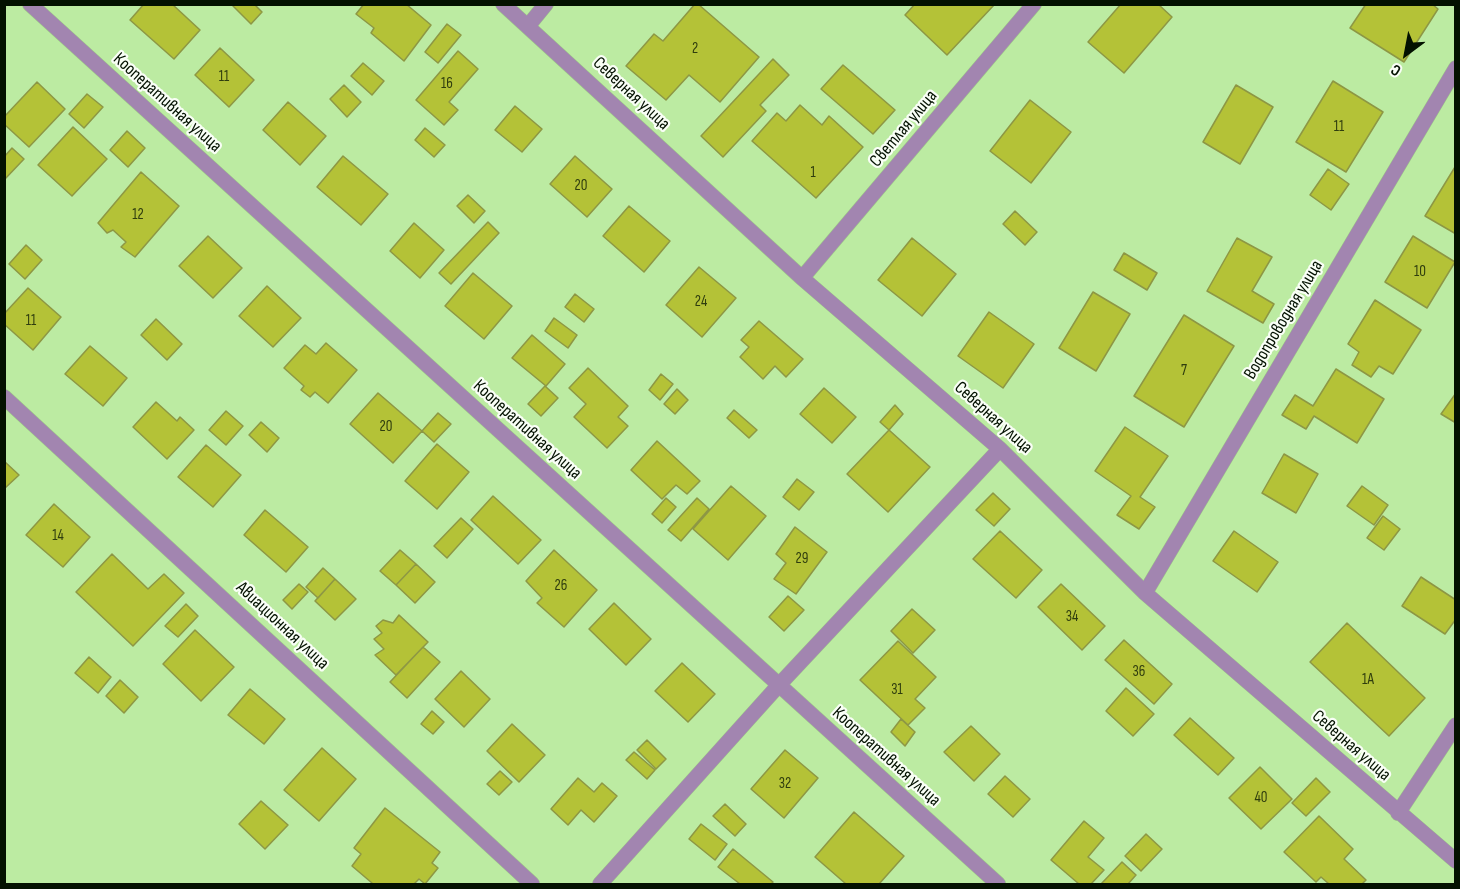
<!DOCTYPE html>
<meta charset="utf-8">
<style>
body{margin:0}
#map{position:relative;width:1460px;height:889px;overflow:hidden;background:#bceba2;font-family:"Sofia Sans Condensed",sans-serif}
canvas{display:block}
.frame{position:absolute;inset:0;border:6px solid #031100;pointer-events:none}
.north{position:absolute;left:1376px;top:24px;width:60px;height:60px;-webkit-text-stroke:4px #f9fef6;paint-order:stroke;rotate:212deg;font-size:16px;font-weight:700;line-height:24px;text-align:center;color:#031100}
.north::after{content:'';display:block;margin:auto;width:21px;height:27px;background:#031100;clip-path:polygon(50% 0,100% 100%,50% 72%,0 100%)}
</style>
<div id="map">
<canvas width="1460" height="889"></canvas>
<div class="frame"></div>
<div class="north">С</div>
</div>
<script>
const c = document.querySelector('canvas').getContext('2d');
c.lineJoin = 'round';
function fill(path, color) {
  c.fillStyle = color;
  c.fill(path, 'evenodd');
}
function stroke(path, color, width, dash) {
  c.strokeStyle = color;
  c.lineWidth = width;
  c.lineCap = dash ? 'butt' : 'round';
  c.setLineDash(dash || []);
  c.stroke(path);
}
function label(font, color, halo, rows, align = 'center') {
  c.font = font + ' "Sofia Sans Condensed",sans-serif';
  c.lineWidth = 4.5;
  c.setLineDash([]);
  c.textBaseline = 'middle';
  c.strokeStyle = halo;
  c.fillStyle = color;
  for (const [text, x, y, turn = 0] of rows) {
    c.save();
    c.translate(x, y);
    c.rotate((+turn || 0) * Math.PI / 180);
    c.textAlign = isNaN(turn) ? turn : align;
    if (halo) c.strokeText(text, 0, 0);
    c.fillText(text, 0, 0);
    c.restore();
  }
}
const building = new Path2D(`
 M144,4H172L200,30L174,59L130,20Z
 M234,4H254L262,12L251,24L233,6Z
 M364,4H406L431,25L404,61L371,33L374,28L356,14Z
 M695,4H698L759,57L720,102L689,75L666,100L626,66L654,34L663,41Z
 M915,4H995L947,55L905,15Z
 M1121,4H1158L1172,17L1124,73L1088,42Z
 M1366,4H1432L1438,9L1404,62L1350,28Z
 M447,24L461,35L438,63L425,52Z
 M220,48L254,80L229,107L195,75Z
 M458,51L478,69L449,102L458,110L444,125L416,100Z
 M773,59L789,75L760,105L766,111L723,157L701,136Z
 M363,63L384,81L372,95L351,76Z
 M843,65L895,110L873,134L821,89Z
 M1333,81L1383,112L1346,172L1296,142Z
 M37,82L65,109L29,147L4,124V117Z
 M344,85L361,102L347,117L330,99Z
 M1236,85L1273,107L1240,164L1203,142Z
 M87,94L103,107L84,128L69,114Z
 M1030,100L1071,132L1031,183L990,151Z
 M288,102L326,136L300,165L263,130Z
 M800,105L822,125L829,116L863,147L816,198L752,141L777,113L786,121Z
 M515,106L542,129L522,152L495,130Z
 M73,127L107,159L72,196L38,165Z
 M425,128L445,145L434,157L415,140Z
 M127,131L145,148L128,167L110,150Z
 M12,148L24,159L5,179L4,157Z
 M343,156L388,194L361,225L317,187Z
 M575,156L612,189L587,217L550,184Z
 M1455,167H1456V234L1425,216Z
 M1328,169L1349,184L1331,210L1310,195Z
 M141,172L179,206L135,257L121,247L126,242L113,230L107,233L98,223Z
 M468,195L485,211L474,223L457,206Z
 M629,206L670,241L644,272L603,236Z
 M1015,211L1037,232L1025,245L1003,224Z
 M488,222L499,233L451,284L439,273Z
 M414,223L444,250L420,278L390,251Z
 M208,236L242,268L213,298L179,266Z
 M1413,236L1455,262L1427,308L1385,282Z
 M912,238L956,274L922,316L878,280Z
 M1237,238L1272,257L1252,291L1274,304L1263,323L1207,291Z
 M26,245L42,260L25,279L9,264Z
 M1124,253L1157,273L1147,290L1114,270Z
 M699,267L736,298L702,337L666,305Z
 M473,273L512,306L484,339L445,306Z
 M267,286L301,318L273,347L239,316Z
 M28,288L61,317L33,350L4,324V314Z
 M1093,292L1130,314L1096,371L1059,348Z
 M575,294L594,309L584,322L565,307Z
 M1375,300L1421,330L1393,374L1379,366L1371,377L1352,365L1359,352L1348,344Z
 M989,312L1034,344L1003,388L958,356Z
 M1184,315L1234,346L1184,427L1134,396Z
 M554,318L577,335L568,348L545,331Z
 M156,319L182,344L167,360L141,335Z
 M759,321L803,359L786,377L775,366L763,379L740,357L749,347L741,340Z
 M532,335L565,364L546,386L512,358Z
 M326,343L357,370L328,403L315,392L310,397L301,390L304,386L284,368L305,345L316,354Z
 M90,346L127,378L103,406L65,374Z
 M588,368L628,406L618,417L628,426L607,448L574,417L586,404L569,388Z
 M1336,369L1384,399L1357,443L1314,416L1306,429L1282,415L1295,395L1313,406Z
 M661,374L673,384L660,400L649,390Z
 M545,386L558,398L541,416L528,404Z
 M824,388L856,417L832,443L800,414Z
 M677,389L688,400L675,414L664,404Z
 M378,393L422,431L393,463L350,424Z
 M1456,393V423L1441,414Z
 M156,402L177,421L180,417L194,430L167,459L133,427Z
 M895,405L903,414L889,430L880,422Z
 M734,410L757,430L749,438L727,418Z
 M226,411L243,426L226,445L209,430Z
 M438,413L451,424L434,442L422,431Z
 M261,422L279,438L267,452L249,435Z
 M1125,427L1168,456L1140,497L1155,507L1139,529L1117,515L1131,496L1095,471Z
 M889,430L930,467L888,512L847,474Z
 M657,441L700,481L687,494L676,485L662,499L631,470Z
 M437,444L469,472L437,509L405,481Z
 M206,445L241,475L213,507L178,477Z
 M1284,454L1318,474L1296,513L1262,493Z
 M4,461L19,475L4,489Z
 M797,479L814,492L799,510L783,497Z
 M731,486L766,516L728,560L693,529Z
 M1362,486L1388,505L1374,525L1347,506Z
 M993,493L1010,509L994,526L976,510Z
 M493,496L541,540L518,564L471,520Z
 M666,498L676,507L662,523L652,514Z
 M697,498L709,509L681,541L668,530Z
 M54,504L90,537L63,567L26,535Z
 M265,510L308,547L286,572L244,535Z
 M1383,516L1400,529L1384,550L1367,538Z
 M461,518L473,529L447,558L434,546Z
 M795,527L827,552L796,594L774,579L786,563L776,554Z
 M1000,531L1042,570L1016,598L973,559Z
 M1234,531L1278,562L1257,592L1213,561Z
 M400,550L416,564L396,585L380,571Z
 M554,550L597,590L564,627L537,603L542,598L526,581Z
 M112,554L148,589L164,574L184,593L133,646L76,592Z
 M416,564L435,582L415,603L396,585Z
 M323,568L335,579L318,598L306,587Z
 M1421,577L1456,600V619L1445,634L1402,606Z
 M335,579L356,599L335,620L315,601Z
 M299,584L308,592L292,609L283,600Z
 M1061,584L1105,626L1082,650L1038,607Z
 M788,596L804,610L784,631L769,617Z
 M614,603L651,639L626,665L589,629Z
 M186,604L198,616L178,637L165,626Z
 M912,609L935,630L913,653L891,631Z
 M399,615L428,642L396,675L375,655L384,649L374,639L382,633L376,626L383,620L393,623Z
 M1347,623L1425,698L1389,736L1310,662Z
 M195,630L234,667L201,701L163,664Z
 M1124,640L1172,684L1154,704L1105,660Z
 M898,641L936,677L915,699L925,708L908,725L860,680Z
 M423,647L440,662L407,698L390,682Z
 M89,657L111,677L98,693L75,673Z
 M682,663L715,694L688,722L655,691Z
 M461,671L490,699L464,727L435,699Z
 M120,680L138,697L124,713L106,696Z
 M1126,688L1154,714L1133,736L1106,711Z
 M250,689L285,719L264,744L228,715Z
 M432,711L444,722L433,734L421,724Z
 M1190,718L1234,758L1218,775L1174,735Z
 M901,719L915,732L905,746L891,732Z
 M512,724L545,755L519,782L487,751Z
 M971,726L1000,754L974,781L944,752Z
 M647,740L666,759L656,769L637,750Z
 M322,748L356,779L319,821L284,790Z
 M785,750L818,778L784,818L751,789Z
 M634,752L655,770L647,779L626,760Z
 M1260,767L1292,799L1261,829L1229,798Z
 M500,771L512,782L499,795L487,784Z
 M1005,776L1030,799L1013,817L988,794Z
 M578,778L594,792L602,783L617,796L594,822L581,810L568,825L551,809Z
 M1316,778L1330,792L1306,816L1292,803Z
 M261,801L288,825L265,849L239,824Z
 M725,804L746,824L735,836L713,816Z
 M385,808L440,852L432,863L438,868L425,884L419,879L414,884H371L372,883L352,866L361,854L354,848Z
 M854,812L904,856L879,884H846L815,857Z
 M1319,816L1353,849L1344,859L1366,880L1362,884H1329L1321,877L1316,882L1284,852Z
 M1084,821L1104,838L1088,857L1104,870L1091,884H1079L1051,860Z
 M701,824L727,844L715,860L689,839Z
 M1146,834L1162,849L1141,871L1125,856Z
 M733,849L773,882L771,884H740L718,867Z
 M1122,862L1136,875L1128,884H1101Z`);
const minor = new Path2D(`
 M30,4L998,884
 M503,4L802,278L1000,449L1145,593L1456,861
 M528,26L546,4
 M802,278L1034,4
 M4,397L532,884
 M1145,593L1456,68
 M1398,813L1456,725
 M600,884L778,686L1000,449`);
const numberNames = [
 ["2",695,49],
 ["11",224,77],
 ["16",447,84],
 ["11",1339,127],
 ["1",813,173],
 ["20",581,186],
 ["12",138,215],
 ["10",1420,272],
 ["24",701,302],
 ["11",31,321],
 ["7",1184,371],
 ["20",386,427],
 ["14",58,536],
 ["29",802,559],
 ["26",561,586],
 ["34",1072,617],
 ["36",1139,672],
 ["1А",1368,680],
 ["31",897,690],
 ["32",785,784],
 ["40",1261,798]
];
const streetNames = [
 ["Северная улица",631,94,43],
 ["Кооперативная улица",167,103,42],
 ["Светлая улица",904,129,-50],
 ["Водопроводная улица",1284,320,-59],
 ["Северная улица",993,418,42],
 ["Кооперативная улица",527,430,42],
 ["Авиационная улица",282,626,43],
 ["Северная улица",1351,746,41],
 ["Кооперативная улица",886,757,42]
];
fill(building, '#b4c237');
stroke(building, '#8d9744', 1.5);
stroke(minor, '#9ec888', 16);
stroke(minor, '#a285b0', 15);
label('15px', '#2f3d0e', null, numberNames);
label('18px', '#031100', '#f9fef6', streetNames);
</script>
